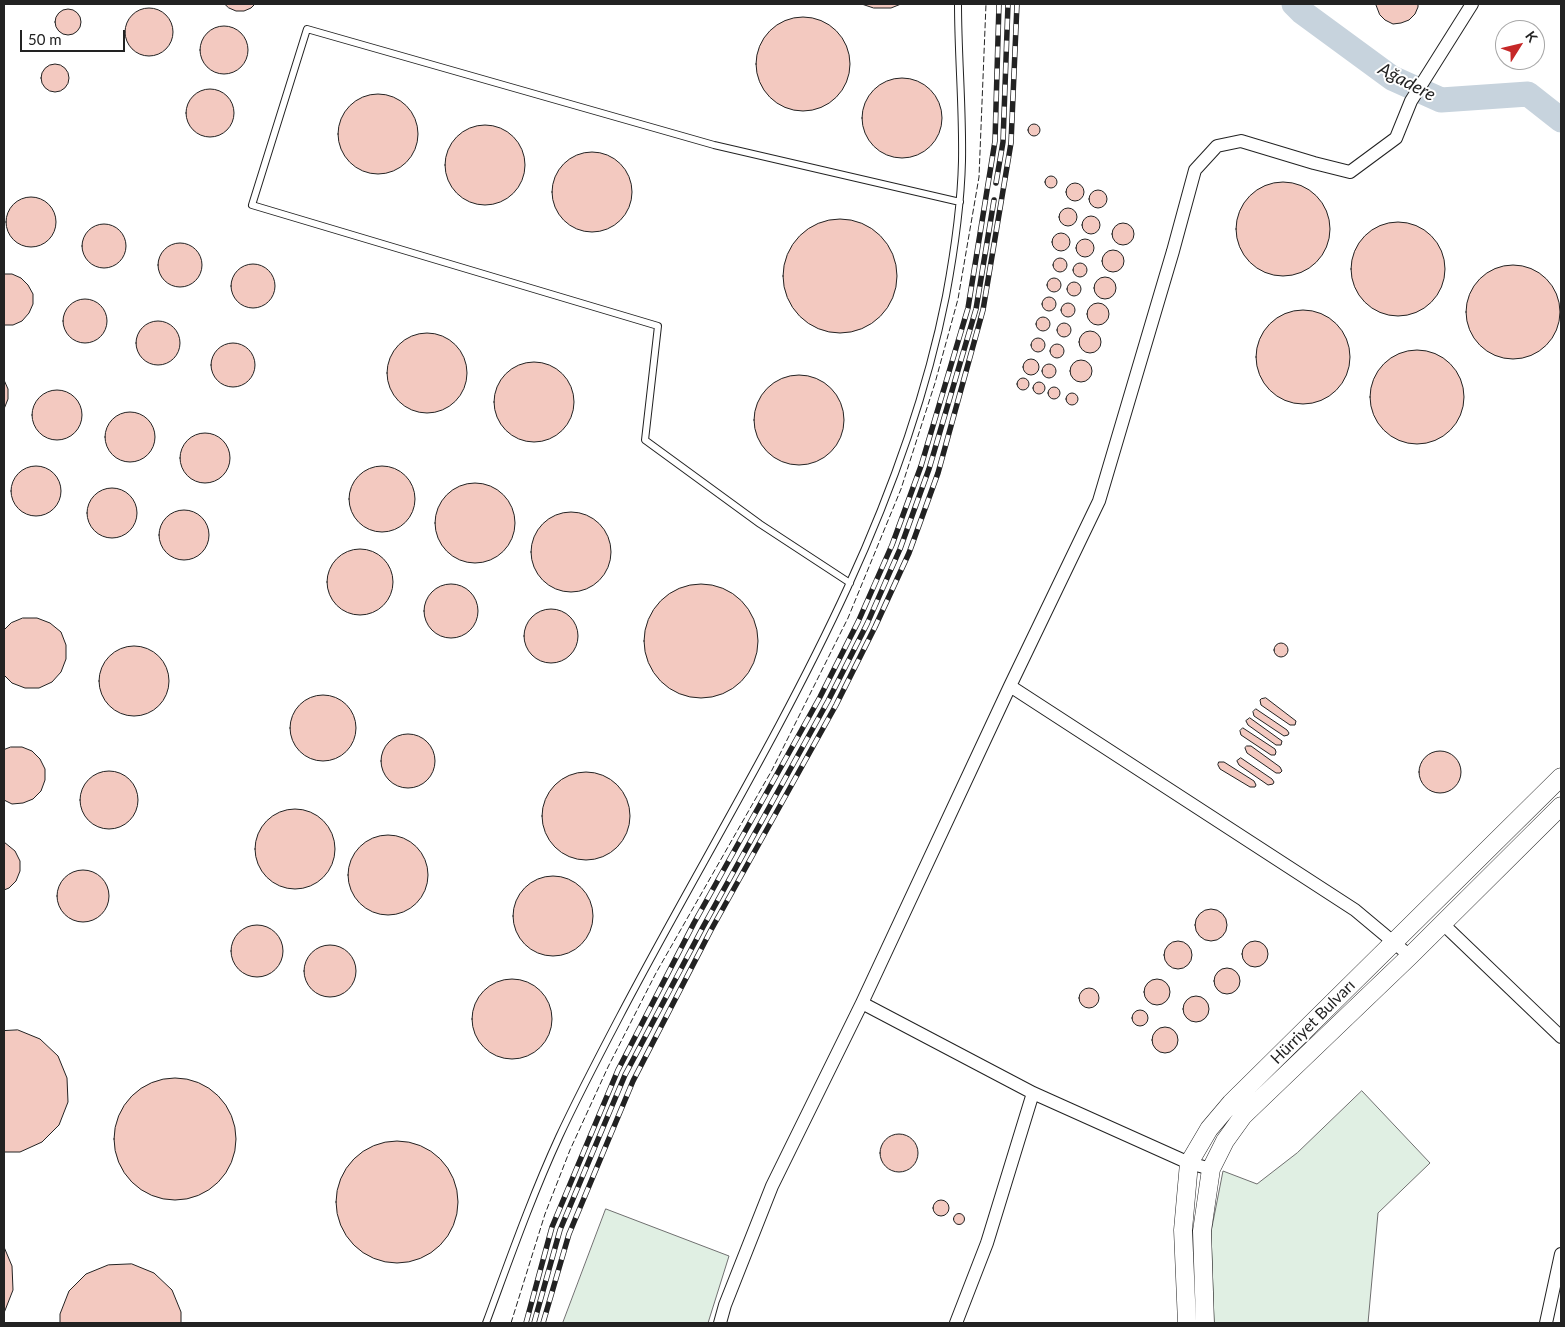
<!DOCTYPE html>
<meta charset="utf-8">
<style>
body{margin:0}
#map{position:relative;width:1565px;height:1327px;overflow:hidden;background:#fff;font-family:Lato,sans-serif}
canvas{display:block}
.frame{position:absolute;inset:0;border:5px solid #222;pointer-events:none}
.north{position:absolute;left:1495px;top:20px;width:50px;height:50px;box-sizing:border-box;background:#fff;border:1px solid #a7a7a7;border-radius:50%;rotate:54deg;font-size:14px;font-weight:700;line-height:20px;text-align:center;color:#222}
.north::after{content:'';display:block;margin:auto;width:18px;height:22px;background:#c62828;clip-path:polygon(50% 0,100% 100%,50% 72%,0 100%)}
.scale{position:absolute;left:20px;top:30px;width:105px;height:22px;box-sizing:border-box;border:2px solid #222;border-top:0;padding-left:6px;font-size:15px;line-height:18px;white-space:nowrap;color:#222;-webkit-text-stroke:4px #fff;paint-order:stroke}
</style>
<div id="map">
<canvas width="1565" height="1327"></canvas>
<div class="frame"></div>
<div class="north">K</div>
<div class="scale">50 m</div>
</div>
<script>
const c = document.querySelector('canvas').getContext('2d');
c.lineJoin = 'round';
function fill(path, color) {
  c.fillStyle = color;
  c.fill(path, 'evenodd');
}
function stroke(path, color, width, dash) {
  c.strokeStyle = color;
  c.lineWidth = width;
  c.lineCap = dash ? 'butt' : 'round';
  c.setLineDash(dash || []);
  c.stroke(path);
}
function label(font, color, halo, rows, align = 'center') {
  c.font = font + ' Lato,sans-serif';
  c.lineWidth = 4;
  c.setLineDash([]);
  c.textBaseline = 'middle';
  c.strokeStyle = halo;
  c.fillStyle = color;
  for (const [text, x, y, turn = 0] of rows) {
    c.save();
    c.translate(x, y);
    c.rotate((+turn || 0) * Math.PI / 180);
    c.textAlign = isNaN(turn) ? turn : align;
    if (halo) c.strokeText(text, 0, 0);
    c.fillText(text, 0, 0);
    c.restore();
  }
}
const green = new Path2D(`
 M1362,1091L1430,1163L1378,1213L1368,1323H1214L1211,1232L1223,1171L1257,1184L1297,1153Z
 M606,1209L729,1256L708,1323H563Z`);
const river = new Path2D(`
 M1294,4L1302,12L1392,78L1441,100L1528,94L1561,120`);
const building = new Path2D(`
 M225,4H255L251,8L244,11H236L229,8Z
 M862,4H901L891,8H874Z
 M1376,4H1418V7L1415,14L1409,20L1401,23L1393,24L1385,20L1380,15Z
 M125 32a24 24 0 1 1 48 0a24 24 0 1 1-48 0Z
 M55 22a13 13 0 1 1 26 0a13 13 0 1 1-26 0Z
 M756 64a47 47 0 1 1 94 0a47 47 0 1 1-94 0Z
 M200 50a24 24 0 1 1 48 0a24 24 0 1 1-48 0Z
 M41 78a14 14 0 1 1 28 0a14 14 0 1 1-28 0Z
 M862 118a40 40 0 1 1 80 0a40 40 0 1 1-80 0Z
 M186 113a24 24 0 1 1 48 0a24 24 0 1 1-48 0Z
 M338 134a40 40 0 1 1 80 0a40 40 0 1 1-80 0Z
 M1028 130a6 6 0 1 1 12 0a6 6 0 1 1-12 0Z
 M445 165a40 40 0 1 1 80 0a40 40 0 1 1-80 0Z
 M552 192a40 40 0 1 1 80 0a40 40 0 1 1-80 0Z
 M1045 182a6 6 0 1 1 12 0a6 6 0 1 1-12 0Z
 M1236 229a47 47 0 1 1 94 0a47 47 0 1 1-94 0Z
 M1066 192a9 9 0 1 1 18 0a9 9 0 1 1-18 0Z
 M1089 199a9 9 0 1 1 18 0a9 9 0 1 1-18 0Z
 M6 222a25 25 0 1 1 50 0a25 25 0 1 1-50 0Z
 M1059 217a9 9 0 1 1 18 0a9 9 0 1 1-18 0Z
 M1082 225a9 9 0 1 1 18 0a9 9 0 1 1-18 0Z
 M783 276a57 57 0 1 1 114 0a57 57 0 1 1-114 0Z
 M1351 269a47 47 0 1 1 94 0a47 47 0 1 1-94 0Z
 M1112 234a11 11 0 1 1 22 0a11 11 0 1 1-22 0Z
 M82 246a22 22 0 1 1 44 0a22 22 0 1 1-44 0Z
 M1052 242a9 9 0 1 1 18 0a9 9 0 1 1-18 0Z
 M1076 248a9 9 0 1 1 18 0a9 9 0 1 1-18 0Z
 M158 265a22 22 0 1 1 44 0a22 22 0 1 1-44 0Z
 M1102 261a11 11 0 1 1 22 0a11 11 0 1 1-22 0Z
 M1053 265a7 7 0 1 1 14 0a7 7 0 1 1-14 0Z
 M1073 270a7 7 0 1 1 14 0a7 7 0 1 1-14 0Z
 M231 286a22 22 0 1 1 44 0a22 22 0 1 1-44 0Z
 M1466 312a47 47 0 1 1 94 0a47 47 0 1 1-94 0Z
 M4,274H12L21,278L28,285L33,294V304L29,313L22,321L13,325H4Z
 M1094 288a11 11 0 1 1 22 0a11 11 0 1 1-22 0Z
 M1047 285a7 7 0 1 1 14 0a7 7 0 1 1-14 0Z
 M1067 289a7 7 0 1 1 14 0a7 7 0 1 1-14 0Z
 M1042 304a7 7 0 1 1 14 0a7 7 0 1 1-14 0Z
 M63 321a22 22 0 1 1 44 0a22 22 0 1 1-44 0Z
 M1061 310a7 7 0 1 1 14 0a7 7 0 1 1-14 0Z
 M1087 314a11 11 0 1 1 22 0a11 11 0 1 1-22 0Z
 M1256 357a47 47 0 1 1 94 0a47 47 0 1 1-94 0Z
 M1036 324a7 7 0 1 1 14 0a7 7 0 1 1-14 0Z
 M136 343a22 22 0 1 1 44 0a22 22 0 1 1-44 0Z
 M1057 330a7 7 0 1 1 14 0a7 7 0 1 1-14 0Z
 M1079 342a11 11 0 1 1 22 0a11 11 0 1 1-22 0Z
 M387 373a40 40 0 1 1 80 0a40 40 0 1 1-80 0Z
 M1031 345a7 7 0 1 1 14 0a7 7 0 1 1-14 0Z
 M211 365a22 22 0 1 1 44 0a22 22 0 1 1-44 0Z
 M1050 351a7 7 0 1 1 14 0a7 7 0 1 1-14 0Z
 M1370 397a47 47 0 1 1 94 0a47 47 0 1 1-94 0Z
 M1023 367a8 8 0 1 1 16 0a8 8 0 1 1-16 0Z
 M1070 371a11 11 0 1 1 22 0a11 11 0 1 1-22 0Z
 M494 402a40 40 0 1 1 80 0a40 40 0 1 1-80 0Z
 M1042 371a7 7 0 1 1 14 0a7 7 0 1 1-14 0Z
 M754 420a45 45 0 1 1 90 0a45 45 0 1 1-90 0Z
 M1017 384a6 6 0 1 1 12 0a6 6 0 1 1-12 0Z
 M4,380L8,389V399L4,409Z
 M1033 388a6 6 0 1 1 12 0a6 6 0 1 1-12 0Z
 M1048 393a6 6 0 1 1 12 0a6 6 0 1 1-12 0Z
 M32 415a25 25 0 1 1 50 0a25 25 0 1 1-50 0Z
 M1066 399a6 6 0 1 1 12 0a6 6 0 1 1-12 0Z
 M105 437a25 25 0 1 1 50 0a25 25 0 1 1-50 0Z
 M180 458a25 25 0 1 1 50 0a25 25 0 1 1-50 0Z
 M11 491a25 25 0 1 1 50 0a25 25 0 1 1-50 0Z
 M349 499a33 33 0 1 1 66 0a33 33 0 1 1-66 0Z
 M435 523a40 40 0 1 1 80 0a40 40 0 1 1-80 0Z
 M87 513a25 25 0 1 1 50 0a25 25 0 1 1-50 0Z
 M159 535a25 25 0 1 1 50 0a25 25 0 1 1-50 0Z
 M531 552a40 40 0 1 1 80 0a40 40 0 1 1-80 0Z
 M327 582a33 33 0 1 1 66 0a33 33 0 1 1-66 0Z
 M644 641a57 57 0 1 1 114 0a57 57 0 1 1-114 0Z
 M424 611a27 27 0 1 1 54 0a27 27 0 1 1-54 0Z
 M524 636a27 27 0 1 1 54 0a27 27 0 1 1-54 0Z
 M23,618H37L50,623L61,632L66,645V659L61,672L52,682L39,688H25L12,683L4,675V630L11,623Z
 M1274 650a7 7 0 1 1 14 0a7 7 0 1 1-14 0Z
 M99 681a35 35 0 1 1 70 0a35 35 0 1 1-70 0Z
 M290 728a33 33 0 1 1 66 0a33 33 0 1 1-66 0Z
 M1266,698L1296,721L1295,725H1290L1261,705L1260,700L1261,699Z
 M1256,709L1287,730L1289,733L1288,735L1284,736L1254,716L1253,712Z
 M1250,718L1282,741L1281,745H1276L1248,725L1246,721Z
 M1243,728L1275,749L1276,752L1275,755H1271L1241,735L1240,731Z
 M381 761a27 27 0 1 1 54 0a27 27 0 1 1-54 0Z
 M1247,746H1251L1280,767L1282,771L1280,773H1276L1247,753L1245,748Z
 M11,747H22L32,751L40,759L45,769V780L41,791L33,799L23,803L12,804L4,800V750Z
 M1419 772a21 21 0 1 1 42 0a21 21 0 1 1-42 0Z
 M1241,758L1272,779L1274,782L1273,784L1268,785L1239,765L1237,761Z
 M1219,762H1224L1254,781L1256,785L1255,787H1250L1220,769L1218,765Z
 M80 800a29 29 0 1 1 58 0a29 29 0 1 1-58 0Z
 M542 816a44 44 0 1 1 88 0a44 44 0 1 1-88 0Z
 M255 849a40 40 0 1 1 80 0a40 40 0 1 1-80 0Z
 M348 875a40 40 0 1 1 80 0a40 40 0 1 1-80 0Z
 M4,842L15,851L20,861V871L16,881L9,888L4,890Z
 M57 896a26 26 0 1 1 52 0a26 26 0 1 1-52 0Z
 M513 916a40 40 0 1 1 80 0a40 40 0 1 1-80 0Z
 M1195 925a16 16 0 1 1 32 0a16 16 0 1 1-32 0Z
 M231 951a26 26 0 1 1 52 0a26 26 0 1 1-52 0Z
 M1242 954a13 13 0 1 1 26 0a13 13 0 1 1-26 0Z
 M1164 955a14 14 0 1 1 28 0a14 14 0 1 1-28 0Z
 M304 971a26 26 0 1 1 52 0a26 26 0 1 1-52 0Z
 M1214 981a13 13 0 1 1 26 0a13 13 0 1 1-26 0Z
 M1144 992a13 13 0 1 1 26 0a13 13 0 1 1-26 0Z
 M472 1019a40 40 0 1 1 80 0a40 40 0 1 1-80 0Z
 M1079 998a10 10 0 1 1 20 0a10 10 0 1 1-20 0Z
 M1183 1009a13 13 0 1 1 26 0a13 13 0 1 1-26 0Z
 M1132 1018a8 8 0 1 1 16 0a8 8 0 1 1-16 0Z
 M1152 1040a13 13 0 1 1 26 0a13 13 0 1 1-26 0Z
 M18,1030L40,1039L58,1056L67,1078L68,1102L59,1125L42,1142L20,1152H4V1031Z
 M114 1139a61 61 0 1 1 122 0a61 61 0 1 1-122 0Z
 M880 1153a19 19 0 1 1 38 0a19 19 0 1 1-38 0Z
 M336 1202a61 61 0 1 1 122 0a61 61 0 1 1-122 0Z
 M933 1208a8 8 0 1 1 16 0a8 8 0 1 1-16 0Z
 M953.5 1219a5.5 5.5 0 1 1 11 0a5.5 5.5 0 1 1-11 0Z
 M4,1247L12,1266L13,1290L4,1313Z
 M132,1264L154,1273L172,1290L181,1312V1323H60V1314L69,1291L86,1274L108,1265Z`);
const service = new Path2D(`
 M850,583L760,524L645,440L658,326L252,205L307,29L714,145L960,202
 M486,1323C509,1261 531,1198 559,1137C578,1096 599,1056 620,1016C742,783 894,558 946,296C954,253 961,205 962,161C963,109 958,56 958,4`);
const minor = new Path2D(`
 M1010,686L1355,910L1410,956
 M1443,924L1561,1037
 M862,1003L1033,1093L1189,1163L1211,1169
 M720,1323L725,1305L772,1186L862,1003L1010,686L1099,501L1173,251L1195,170L1217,146L1241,141L1314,163L1350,172L1396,138L1411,101L1472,4
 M956,1323L987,1243L1033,1093
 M1546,1323L1561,1254`);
const secondary = new Path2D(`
 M1187,1323L1183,1230L1189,1163L1209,1129L1231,1103L1561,777
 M1205,1323L1202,1231L1211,1169L1225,1141L1243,1116L1410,956L1561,806`);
const rail = new Path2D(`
 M996,183L1003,142L1008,4
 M526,1323L552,1227L618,1070L694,923L820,697L858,622L892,545L921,466L968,308L995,141L999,4
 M534,1323L560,1230L625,1075L703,927L828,701L867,624L900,549L929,469L976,309L994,200
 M543,1323L569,1234L633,1081L711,930L836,705L875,627L909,553L938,473L983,310L1011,143L1017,4`);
const fence = new Path2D(`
 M511,1323L545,1214L570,1150L608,1067L656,973L772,770L848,618L901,489L935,383L958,299L979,177L986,4`);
const streetNames = [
 ["Hürriyet Bulvarı",1313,1022,-45]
];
const waterNames = [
 ["Ağadere",1407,82,28]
];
fill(green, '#e0efe3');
stroke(green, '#6f6f6f', 1);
stroke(river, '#c7d3dd', 25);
fill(building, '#f3c9c0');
stroke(building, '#222', 1);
stroke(service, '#222', 8);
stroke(minor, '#222', 14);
stroke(secondary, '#222', 19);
stroke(service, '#fff', 6);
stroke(minor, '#fff', 12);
stroke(secondary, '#fff', 18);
stroke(rail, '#222', 5.5);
stroke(rail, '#fff', 4, [11]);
stroke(fence, '#222', 1, [6, 2.5]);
label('16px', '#222', '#fff', streetNames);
label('italic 18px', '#222', '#fff', waterNames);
</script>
